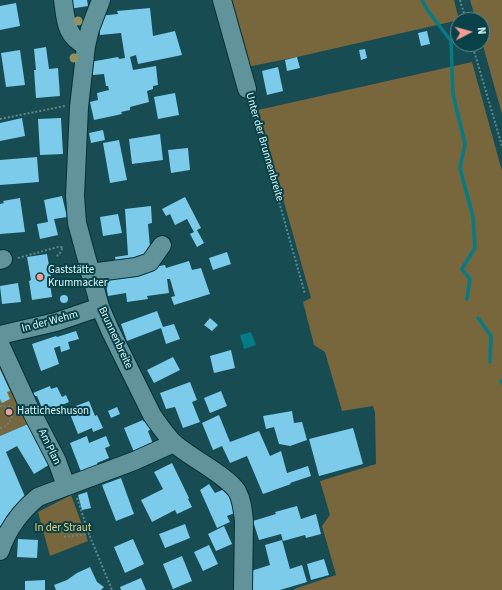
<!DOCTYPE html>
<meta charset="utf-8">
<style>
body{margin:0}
#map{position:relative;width:502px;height:590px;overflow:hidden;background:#174c52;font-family:"Source Sans 3",sans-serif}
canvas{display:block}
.north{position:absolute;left:450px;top:12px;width:40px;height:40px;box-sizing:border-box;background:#084147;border:1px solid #5e8b90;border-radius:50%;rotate:84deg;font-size:11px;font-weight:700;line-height:16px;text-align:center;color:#dffafd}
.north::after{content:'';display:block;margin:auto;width:14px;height:18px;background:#f59c93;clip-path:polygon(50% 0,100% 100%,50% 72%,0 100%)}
</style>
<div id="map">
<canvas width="502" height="590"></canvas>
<div class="north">N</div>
</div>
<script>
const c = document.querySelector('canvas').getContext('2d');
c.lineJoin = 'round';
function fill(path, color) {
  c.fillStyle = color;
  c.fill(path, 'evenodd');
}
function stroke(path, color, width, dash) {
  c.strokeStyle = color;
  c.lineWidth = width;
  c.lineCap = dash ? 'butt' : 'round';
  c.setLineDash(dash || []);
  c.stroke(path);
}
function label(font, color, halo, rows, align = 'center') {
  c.font = font + ' "Source Sans 3",sans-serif';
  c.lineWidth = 4;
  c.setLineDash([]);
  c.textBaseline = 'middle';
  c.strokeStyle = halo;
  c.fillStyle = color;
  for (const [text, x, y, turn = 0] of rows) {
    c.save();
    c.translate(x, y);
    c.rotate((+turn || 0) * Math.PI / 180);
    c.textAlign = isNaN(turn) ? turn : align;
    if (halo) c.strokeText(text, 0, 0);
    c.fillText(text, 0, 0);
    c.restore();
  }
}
const green = new Path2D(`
 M229,0H454L459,20L297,57L247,67Z
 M470,0H502V114L482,42V20H476Z
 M472,62L502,171V590H295L294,589L336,575L322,526L330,515L320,481L376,464L375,413L373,406L342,411L325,352L314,345L303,302L311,298L258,110Z
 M0,357L30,423L0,436Z
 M71,495L88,541L50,556L38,512Z`);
const water = new Path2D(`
 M251,332L256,345L244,349L240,335Z`);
const stream = new Path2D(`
 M422,0L428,11L451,41L453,94L465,144L460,168L473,217L475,248L462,269L470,279L467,299
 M478,318L491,336L490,362
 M501,381L502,383`);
const building = new Path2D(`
 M68,0H87L88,6L69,9Z
 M16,3L20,26L0,30V6Z
 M150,8L153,36L175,31L182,55L138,64L136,55L130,57L133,70L156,66L158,85L153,86V89L147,91L149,102L130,107V110L121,112L122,114L94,120L90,102L98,100L97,93L109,90L108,86H106L104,74L93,75L90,62L118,57L119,59L125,58L121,33L100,35L98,16L118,14L117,11Z
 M427,31L430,44L421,46L418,33Z
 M46,47L49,69L58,68L60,96L36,98L34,70H36L34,49Z
 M365,49L367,58L361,60L359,50Z
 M20,50L25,85L6,87L1,53Z
 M297,57L300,68L287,71L285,60Z
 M278,67L283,91L267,95L262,71Z
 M175,93L179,115L158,119L154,97Z
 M22,118L25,136L0,141V123Z
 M61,118L63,154L40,155L38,119Z
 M103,130L105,140L91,143L89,133Z
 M160,134L163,160L132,164L129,139Z
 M119,140L127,180L110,183L103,143Z
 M188,148L190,170L171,173L168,150Z
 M37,157L39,182L0,185V160Z
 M62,196L67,217L54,219L58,235L40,239L37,224L48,222L44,200Z
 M185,197L201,228L197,230L204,243L197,247L190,234L194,232L187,219L175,225L170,214L166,216L162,209Z
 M20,198L25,232L0,234V204L4,203L3,201Z
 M151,206L152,223L148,224L150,247H148L147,253L117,269L115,257L128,255L125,209Z
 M118,214L122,233L103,236L100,217Z
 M227,252L231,264L213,270L209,258Z
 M47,254L51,277H49L52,297L32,300L29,281L31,280L27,257Z
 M189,261L192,270L201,268L210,294L174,305L171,297L175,296L170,279H167L169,293L147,296L148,299L127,302L126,293L108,296L105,278L123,272L165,265L166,268Z
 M18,283L21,302L2,304L0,286Z
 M60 299a4 4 0 1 1 8 0a4 4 0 1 1-8 0Z
 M157,311L163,327L174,324L180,339L166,344L161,328L127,341L121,324Z
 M210,318L218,325L212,331L204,325Z
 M76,331L79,339L68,342L70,349L61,352L60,346L54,348L59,364L41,371L32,344L56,336L57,337Z
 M231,350L235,368L214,373L210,356Z
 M173,357L180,370L154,383L147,370Z
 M0,369L10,391L7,392L10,399L2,403L0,399Z
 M190,382L197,400L192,402L200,422L183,428L175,407L166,409L160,393Z
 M50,386L51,389L57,387L62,397L66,395L69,402L44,413L37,396H35L33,393Z
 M221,391L227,406L210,413L204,398Z
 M89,401L95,416L97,415L103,428L93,432L92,428L78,434L68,409Z
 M117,407L120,414L111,418L108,411Z
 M292,411L294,423L302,422L307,440L290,446L279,444L274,427L266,429L263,416Z
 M219,415L230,442L259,431L270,456L281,451L287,473L308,466L311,476L290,483L291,484L263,494L247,456L230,463L222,446L213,450L202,423Z
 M149,419L153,428L148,431L153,444L134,452L124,428L143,420L144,422Z
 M28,424L52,463L34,474L17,446L6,452L26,499L0,537V436Z
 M353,428L363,464L319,476L309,439Z
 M87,436L89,443L106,436L110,446L105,448L109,458L97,463L99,470L83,477L70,443Z
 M172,463L189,498L188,499L192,507L177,514L175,510L152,522L141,500L163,489L154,472Z
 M121,478L134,514L116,521L102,485Z
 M209,484L215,493L227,488L237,512L227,516L230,522L217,528L200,490Z
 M87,492L91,508L82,510L78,495Z
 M297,506L301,519L316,514L321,534L306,538L305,535L283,541L281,534L259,540L253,521L276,514L275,512Z
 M185,524L190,538L165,548L159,534Z
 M224,526L232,544L216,551L208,534Z
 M18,539L38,540L37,558L17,557Z
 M133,539L144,564L125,573L114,547Z
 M282,540L290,569L302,565L307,582L280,590H251V571L270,565L265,545Z
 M209,545L218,564L203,571L194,552Z
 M182,556L192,581L173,589L163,564Z
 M324,559L329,575L311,580L307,564Z
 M90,567L97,582L104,587L101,590H56L54,585L67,580L77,573Z
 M141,578L146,590H121L120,587Z
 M45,580V590H25V581Z`);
const path = new Path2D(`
 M460,0L466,20
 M472,44L502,146
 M251,102L305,294
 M0,119L65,106
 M18,258L58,247H63L59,255L56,256
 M0,402L1,401
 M0,406L13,407
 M0,428C10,426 12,418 13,409
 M77,498L89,534L112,590
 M64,537L89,534`);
const minor = new Path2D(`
 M63,0C66,20 65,36 86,46
 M101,0L90,29L86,46L79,107L75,196L77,223L100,307L110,330L152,415C159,425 166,436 175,444C191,458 226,475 237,491C242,500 243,511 244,521L243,590
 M222,0L247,89
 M0,260L3,259
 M90,273L136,267L150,262L162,245
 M0,335L56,322L100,307
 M0,344L28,405L57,461L66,486
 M0,551C7,530 21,511 38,497L134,461L174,443`);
const trees = [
 [78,21],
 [74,58]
];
const markers = [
 [40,277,4,"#f59c93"],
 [9,412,4,"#f59c93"]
];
const streetNames = [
 ["Unter der Brunnenbreite",264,147,74],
 ["In der Wehm",50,322,-15],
 ["Brunnenbreite",115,338,65],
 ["Am Plan",49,447,64]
];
const poiNames = [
 ["Gaststätte",48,271],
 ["Krummacker",48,284],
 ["Hatticheshuson",17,412]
];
const parkNames = [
 ["In der Straut",63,529]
];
fill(green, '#78663d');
fill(water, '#057b86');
stroke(stream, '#057b86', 3.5);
fill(building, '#7ccbeb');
stroke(minor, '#063035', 20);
stroke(path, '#5c888d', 2, [2, 2]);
stroke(minor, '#60939a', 18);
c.fillStyle = '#919262';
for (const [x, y] of trees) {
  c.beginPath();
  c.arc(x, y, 4.5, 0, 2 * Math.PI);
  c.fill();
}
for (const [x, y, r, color] of markers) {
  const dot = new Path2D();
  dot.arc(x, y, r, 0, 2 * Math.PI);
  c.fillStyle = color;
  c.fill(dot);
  stroke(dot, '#084147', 1.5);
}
label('11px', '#dffafd', '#084147', streetNames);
label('11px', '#dffafd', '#084147', poiNames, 'left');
label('11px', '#f5cc70', '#084147', parkNames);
</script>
